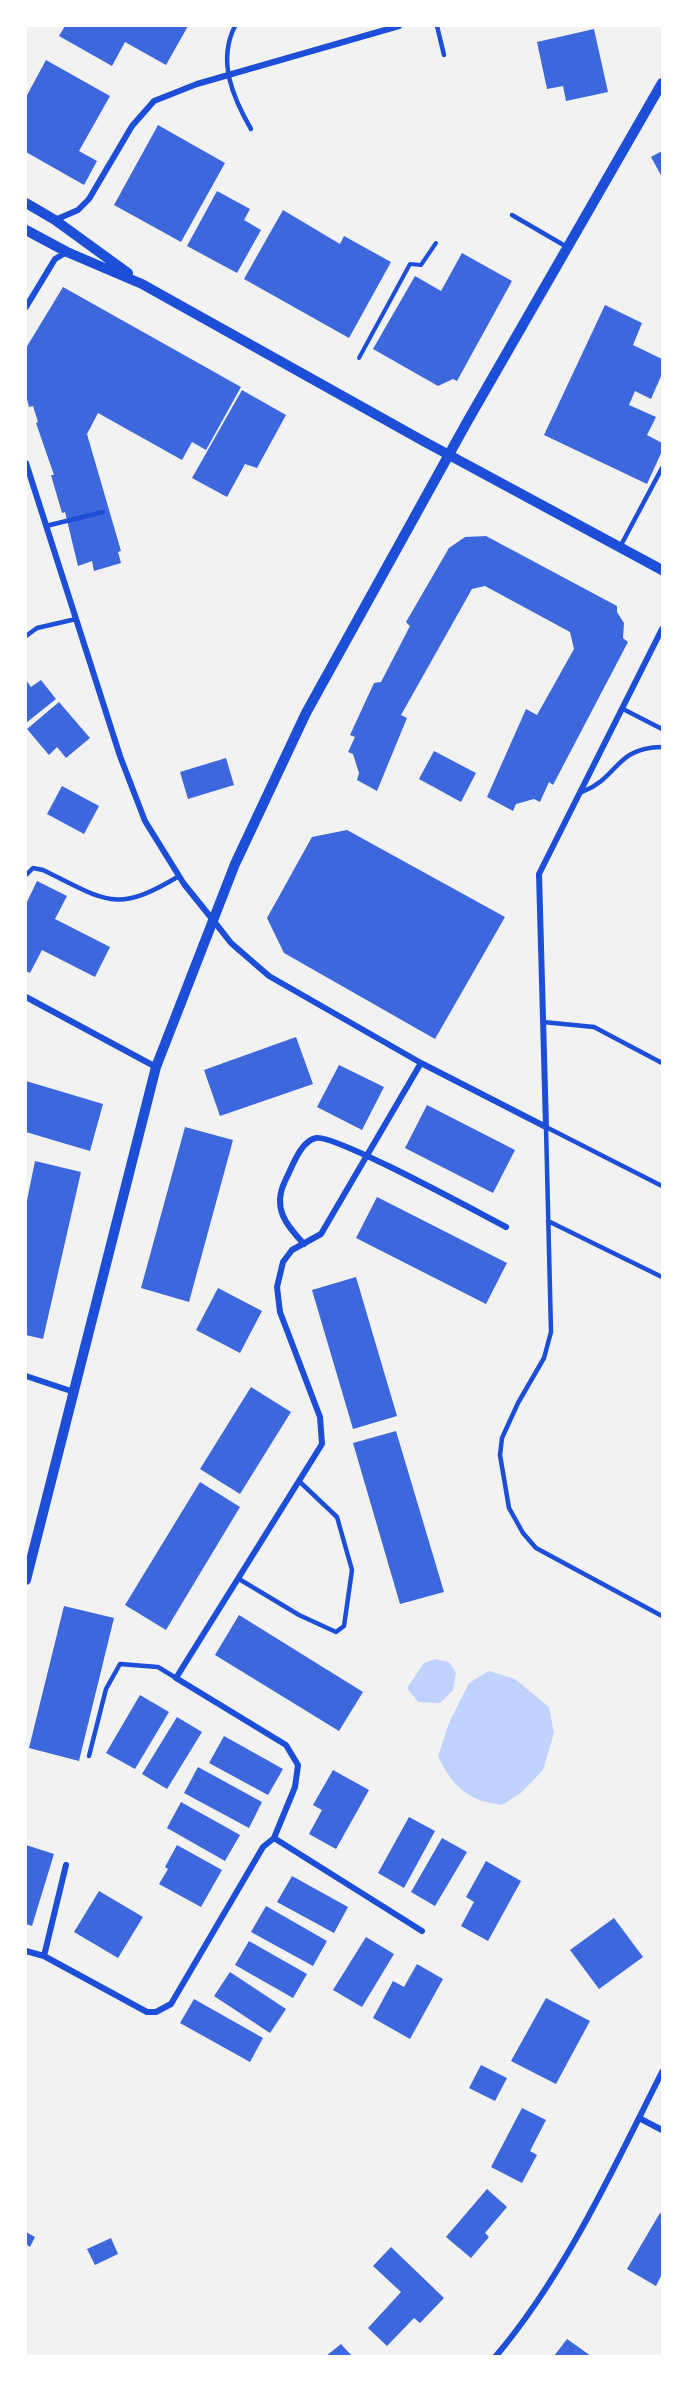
<!DOCTYPE html>
<style>
body{margin:0}
#map{position:relative;width:688px;height:2382px;overflow:hidden;background:#f2f2f2;font-family:"Roboto Condensed",sans-serif}
canvas{display:block}
.frame{position:absolute;inset:0;border:27px solid #fff;pointer-events:none}
</style>
<div id="map">
<canvas width="688" height="2382"></canvas>
<div class="frame"></div>
</div>
<script>
const c = document.querySelector('canvas').getContext('2d');
c.lineJoin = 'round';
function fill(path, color) {
  c.fillStyle = color;
  c.fill(path, 'evenodd');
}
function stroke(path, color, width, dash) {
  c.strokeStyle = color;
  c.lineWidth = width;
  c.lineCap = dash ? 'butt' : 'round';
  c.setLineDash(dash || []);
  c.stroke(path);
}
const water = new Path2D(`
 M435,1659L449,1662L456,1672L453,1690L440,1703L418,1702L407,1688L424,1663Z
 M489,1671L515,1679L549,1707L554,1733L543,1770L522,1792L502,1805C468,1801 452,1786 438,1756L449,1723L469,1683Z`);
const building = new Path2D(`
 M65,26H188L166,65L125,42L112,66L59,36Z
 M594,29L608,92L566,101L563,86L547,89L537,42Z
 M46,60L110,96L79,151L97,161L84,185L26,152V97Z
 M158,125L225,163L181,242L114,205Z
 M662,151V177L651,157Z
 M217,191L250,209L244,220L261,230L237,273L187,246Z
 M283,210L340,244L344,236L391,262L349,338L244,279Z
 M462,253L512,281L457,381L453,379L438,386L373,349L415,276L441,291Z
 M63,287L241,387L206,450L192,442L182,460L98,413L87,434L121,551L118,552L121,563L94,571L92,561L78,566L65,512L62,513L51,475H54L36,423L38,422L33,406L29,407L26,395V348Z
 M605,305L642,323L633,345L662,359V374L651,399L635,391L629,405L656,417L647,435L662,443V451L647,484L544,435Z
 M242,390L286,415L257,468L245,464L227,497L192,478Z
 M486,536L617,606V612L624,623L623,638L628,642L553,785L549,782L540,802L534,799L516,804L513,811L487,797L526,709L537,715L574,649L570,632L485,586L472,589L401,715L407,718L377,791L357,780L359,773L353,754L348,752L355,737L350,735L374,683L381,682L410,626L406,622L449,548L465,537Z
 M26,680L31,687L41,680L56,699L26,723Z
 M59,702L90,738L66,758L57,747L49,755L27,729Z
 M434,751L476,773L461,802L419,779Z
 M226,758L234,785L188,799L180,772Z
 M62,786L99,806L84,834L47,814Z
 M347,830L505,917L435,1039L284,953L267,918L312,837Z
 M37,881L67,896L55,919L110,947L95,977L42,950L30,973L26,971V904Z
 M296,1037L313,1084L220,1116L204,1070Z
 M339,1065L384,1087L362,1130L317,1107Z
 M26,1081L103,1104L90,1151L26,1132Z
 M427,1105L515,1150L493,1193L405,1148Z
 M185,1127L233,1140L189,1302L141,1288Z
 M35,1161L81,1172L43,1339L26,1335V1205Z
 M377,1197L507,1263L486,1304L356,1238Z
 M356,1277L397,1416L353,1429L312,1290Z
 M218,1288L262,1311L240,1353L196,1330Z
 M251,1387L291,1412L240,1494L200,1469Z
 M396,1431L444,1592L400,1604L353,1443Z
 M200,1482L240,1507L166,1630L125,1605Z
 M64,1606L114,1618L79,1761L29,1748Z
 M239,1615L363,1692L339,1731L215,1655Z
 M140,1695L169,1712L135,1769L106,1753Z
 M177,1717L202,1732L167,1789L142,1774Z
 M224,1736L283,1769L268,1795L209,1763Z
 M198,1767L262,1802L249,1828L184,1793Z
 M333,1770L369,1790L336,1849L309,1834L322,1810L313,1805Z
 M181,1802L240,1835L225,1861L167,1828Z
 M409,1817L435,1831L404,1888L378,1873Z
 M442,1838L467,1852L435,1906L411,1892Z
 M26,1845L54,1854L32,1926L26,1924Z
 M177,1845L222,1870L201,1907L159,1884L168,1869L165,1867Z
 M486,1861L521,1881L488,1941L461,1926L474,1902L466,1897Z
 M292,1876L348,1907L334,1933L277,1902Z
 M99,1891L143,1917L118,1958L74,1932Z
 M266,1906L327,1941L313,1966L251,1932Z
 M614,1918L643,1957L599,1989L570,1950Z
 M366,1937L394,1954L362,2007L333,1990Z
 M249,1941L307,1974L293,1998L235,1965Z
 M417,1964L443,1979L410,2039L373,2018L393,1981L404,1987Z
 M230,1972L286,2009L270,2033L214,1996Z
 M546,1998L590,2021L556,2084L511,2061Z
 M194,1999L263,2038L250,2062L180,2023Z
 M481,2065L507,2078L495,2101L469,2088Z
 M522,2108L546,2120L530,2151L537,2155L522,2183L491,2167Z
 M487,2189L507,2207L485,2233L489,2237L471,2258L446,2237Z
 M660,2213L662,2214V2274L656,2286L627,2269Z
 M26,2232L35,2237L30,2247L26,2244Z
 M111,2238L118,2254L95,2265L87,2249Z
 M391,2247L444,2298L420,2323L414,2318L387,2346L368,2328L401,2292L373,2266Z
 M567,2339L591,2356H554Z
 M341,2344L352,2356H326Z`);
const path = new Path2D(`
 M359,358L410,264L421,265L436,243`);
const service = new Path2D(`
 M235,26C217,61 233,98 251,129
 M437,26L444,55
 M512,215L567,247
 M46,526L103,512
 M620,547L662,468
 M26,636L37,628L76,619
 M623,709L662,729
 M582,792C620,777 614,748 662,747
 M26,875L33,868L43,870C105,900 115,915 179,876
 M543,1022L594,1027L662,1063
 M662,1186L546,1127L551,1332L544,1358L518,1403L502,1438L500,1455L509,1508L523,1533L536,1548L662,1616
 M548,1221L662,1277
 M239,1579L299,1615L336,1632L344,1626L352,1570L337,1517L300,1482
 M89,1756L106,1689L120,1664L158,1667L176,1678`);
const minor = new Path2D(`
 M55,220L78,210L89,199L132,126L154,101L197,84L399,26
 M26,307L55,259L67,252
 M26,463L120,756L145,821L184,884L213,920L231,943L269,976L421,1063L546,1127L539,874L662,629
 M26,997L156,1067
 M304,1244C286,1225 272,1208 285,1181C292,1168 300,1141 316,1138C335,1134 479,1213 506,1227
 M26,1376L74,1392
 M274,1838L295,1787L298,1765L286,1745L176,1678L322,1444L320,1417L280,1312L277,1287L283,1262L292,1250L321,1234L421,1063
 M26,1951L44,1956L147,2012H156L171,2004L263,1847L274,1838L422,1931
 M44,1956L66,1865
 M639,2118L662,2130
 M496,2356C566,2273 613,2169 662,2072`);
const tertiary = new Path2D(`
 M26,203L55,220L128,273
 M26,230L67,252L142,284L425,442L662,570
 M26,1580L156,1067L235,864L306,713L467,422L662,83`);
fill(water, '#bfd3fe');
fill(building, '#3d67dc');
stroke(path, '#1d4ed8', 4);
stroke(service, '#1d4ed8', 4.5);
stroke(minor, '#1d4ed8', 6);
stroke(tertiary, '#1d4ed8', 10);
</script>
